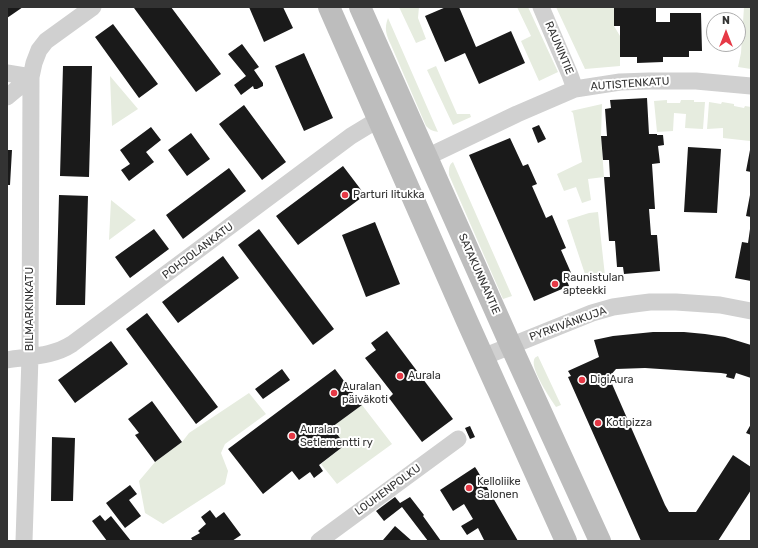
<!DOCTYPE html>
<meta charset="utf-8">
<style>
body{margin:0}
#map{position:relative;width:758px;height:548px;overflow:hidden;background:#fff;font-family:Rubik,sans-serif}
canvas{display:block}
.frame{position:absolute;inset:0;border:8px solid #333;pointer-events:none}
.north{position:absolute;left:706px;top:12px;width:40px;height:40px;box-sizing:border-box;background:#fff;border:1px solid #adadad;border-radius:50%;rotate:0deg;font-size:11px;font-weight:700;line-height:16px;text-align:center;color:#333}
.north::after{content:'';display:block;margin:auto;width:14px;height:18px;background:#e63946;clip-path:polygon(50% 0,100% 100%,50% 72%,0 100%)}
</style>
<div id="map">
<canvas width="758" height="548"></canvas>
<div class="frame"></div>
<div class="north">N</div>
</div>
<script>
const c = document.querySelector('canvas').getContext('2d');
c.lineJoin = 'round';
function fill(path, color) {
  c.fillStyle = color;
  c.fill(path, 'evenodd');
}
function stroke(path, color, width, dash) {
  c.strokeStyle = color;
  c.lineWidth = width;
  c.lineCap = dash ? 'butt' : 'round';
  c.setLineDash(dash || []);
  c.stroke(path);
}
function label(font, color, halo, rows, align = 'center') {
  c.font = font + ' Rubik,sans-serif';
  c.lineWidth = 4;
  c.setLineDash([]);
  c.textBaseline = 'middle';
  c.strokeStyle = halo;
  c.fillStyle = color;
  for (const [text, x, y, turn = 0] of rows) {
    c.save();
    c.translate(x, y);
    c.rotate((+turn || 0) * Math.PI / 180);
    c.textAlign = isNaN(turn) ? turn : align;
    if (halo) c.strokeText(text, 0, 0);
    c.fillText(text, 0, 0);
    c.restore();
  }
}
const green = new Path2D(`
 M399,7H419L418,18L426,39L416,43Z
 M517,7H528L558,72L539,81L521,41L531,36Z
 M556,7H614V26L620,36V66L585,69Z
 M744,7H751V69L738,67L741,53Z
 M388,18L438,132C433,131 430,130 426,126L391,45C386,34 384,29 388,18Z
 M436,66L457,114H470L471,117L453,125L427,70Z
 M110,76L138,109L112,126Z
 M667,100V103H680L681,100H694V102H705L703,129L685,128L686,114L674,113L673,131L657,132L654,101Z
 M709,102L721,104L722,102L734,104V106L744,108L745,106L751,107V136L750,141L723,138V128L707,129Z
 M602,104L601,136L604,177L588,179L591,200L582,203L576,187L564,191L557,174L582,162L573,113L571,111Z
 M453,162L512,296L503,299L449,175C449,171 448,165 453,162Z
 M111,200L136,220L109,240Z
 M598,212L605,276L587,280L567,220L589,213Z
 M538,356L561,405L556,407C550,398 531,370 534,360C535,357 536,357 538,356Z
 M249,393L266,414L225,444L221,453L228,471L225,484L163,524L145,513L139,481L155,462L182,442L189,433Z
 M362,405L392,444L337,484L321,464L345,445L332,427Z`);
const building = new Path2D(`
 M7,7H23L7,18Z
 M136,7H171L221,74L196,92L134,8Z
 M249,7H283L293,28L264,42Z
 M446,7H459L476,47L511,31L525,63L479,84L465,53L445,62L425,16Z
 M614,7H656V22H670V13H701L702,51H689V57H663V62L637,63V57H620V26H614Z
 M113,24L158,84L139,98L95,37Z
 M242,44L259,67L254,70L263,83V86L257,89H254L253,86L241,95L234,85L246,76L228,54Z
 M304,53L333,118L304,131L275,66Z
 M63,66H92L89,177L60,176Z
 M647,98L649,134H657V135H663L664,145L658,146L660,163L652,164L655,209H649L651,235H657L660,271L624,274L623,267H617L615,241H609L604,177H610L609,160H603L601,136H607L605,109L611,108L610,100Z
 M244,105L286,162L262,180L219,124Z
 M539,125L546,139L538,143L532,128Z
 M151,127L161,140L146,152L154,162L129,181L121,170L130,164L120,150Z
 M191,133L210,159L187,176L168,150Z
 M510,138L523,166L528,164L537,184L532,186L546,218L552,215L566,248L561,250L572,275L566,278L569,286L534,301L469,155Z
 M688,147L721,149L717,213L684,212Z
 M7,150H12L10,185H7Z
 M750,150H751V172L746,171Z
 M343,166L365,195L298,245L276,216Z
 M229,168L246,191L183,239L166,215Z
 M59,195L88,196L85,305H56Z
 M750,195H751V217L746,216Z
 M375,222L400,284L366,297L342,235Z
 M154,229L169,249L130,278L115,257Z
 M259,229L334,329L313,345L238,245Z
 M750,229H751V281L735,278L742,242L748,243Z
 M223,256L239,278L178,323L162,302Z
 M147,313L218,407L196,424L126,329Z
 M387,331L453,419L422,442L389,398L393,394L365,358L376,350L371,343Z
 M653,332H684L705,334L725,337L751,345V378L736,373L734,379L726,377L727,374L721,373L645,368L616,369L609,377L665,505L669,512H696L733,455L751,467V490L718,541H641L568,377L571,376L568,371L599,357L594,340L613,336Z
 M111,341L128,364L75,403L58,380Z
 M282,369L290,380L263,399L255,389Z
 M335,369L362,405L332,427L345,445L319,465L323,471L314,478L310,472L299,480L292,471L263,494L228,449Z
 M152,401L182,442L155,462L135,435L139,433L128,419Z
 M751,424V435L746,433Z
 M470,426L475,437L470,439L465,428Z
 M52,437L75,438L73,501H51Z
 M475,467L477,470L518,541H482L484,540L478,528L467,535L461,526L473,519L464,504L453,511L440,490Z
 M130,485L137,494L129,500L141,516L125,528L106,503Z
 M395,497L400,503L410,497L424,515L423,516L441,541H428L402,507L384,521L376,511Z
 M210,510L216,518L224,512L241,535L232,541H193L191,538L200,533L198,531L206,524L201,517Z
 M100,515L105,521L111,516L131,541H107L92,521Z
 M395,526L412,541H385L383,540Z`);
const minor = new Path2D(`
 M541,7L570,75L575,89
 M7,73L31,77
 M7,97L31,77
 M427,157L517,114L575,89L620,82L649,81H696L751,86
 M483,357L592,313L613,307L634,304L650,302H676L720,305L751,311
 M7,360C29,356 52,357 72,344L351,136L379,119
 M24,541L30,357L31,77L34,63L39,50L46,41L93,7
 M319,541L458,439`);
const secondary = new Path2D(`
 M329,7L467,321L566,541
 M360,7L511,346L600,541`);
const markers = [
 [345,195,4,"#e63946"],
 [555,284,4,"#e63946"],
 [400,376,4,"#e63946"],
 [582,380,4,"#e63946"],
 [334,393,4,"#e63946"],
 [598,423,4,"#e63946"],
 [292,436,4,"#e63946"],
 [469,488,4,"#e63946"]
];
const streetNames = [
 ["RAUNINTIE",559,48,67],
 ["AUTISTENKATU",630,84,-4],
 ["POHJOLANKATU",198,251,-37],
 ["SATAKUNNANTIE",479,274,66],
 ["BILMARKINKATU",30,309,-90],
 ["PYRKIVÄNKUJA",568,324,-20],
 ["LOUHENPOLKU",388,490,-36]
];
const poiNames = [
 ["Parturi Iitukka",353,195],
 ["Raunistulan",563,278],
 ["apteekki",563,291],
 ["Aurala",408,376],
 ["DigiAura",590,380],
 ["Auralan",342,387],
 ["päiväkoti",342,400],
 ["Kotipizza",606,423],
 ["Auralan",300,430],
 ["Setlementti ry",300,443],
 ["Kelloliike",477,482],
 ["Salonen",477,495]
];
fill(green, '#e6ecdf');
fill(building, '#1a1a1a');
stroke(minor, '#d0d0d0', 17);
stroke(secondary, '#bdbdbd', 22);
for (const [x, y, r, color] of markers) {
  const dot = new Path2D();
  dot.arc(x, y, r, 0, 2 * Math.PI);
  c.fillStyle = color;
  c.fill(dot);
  stroke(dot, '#fff', 1.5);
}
label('11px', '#333', '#fff', streetNames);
label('11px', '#333', '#fff', poiNames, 'left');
</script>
